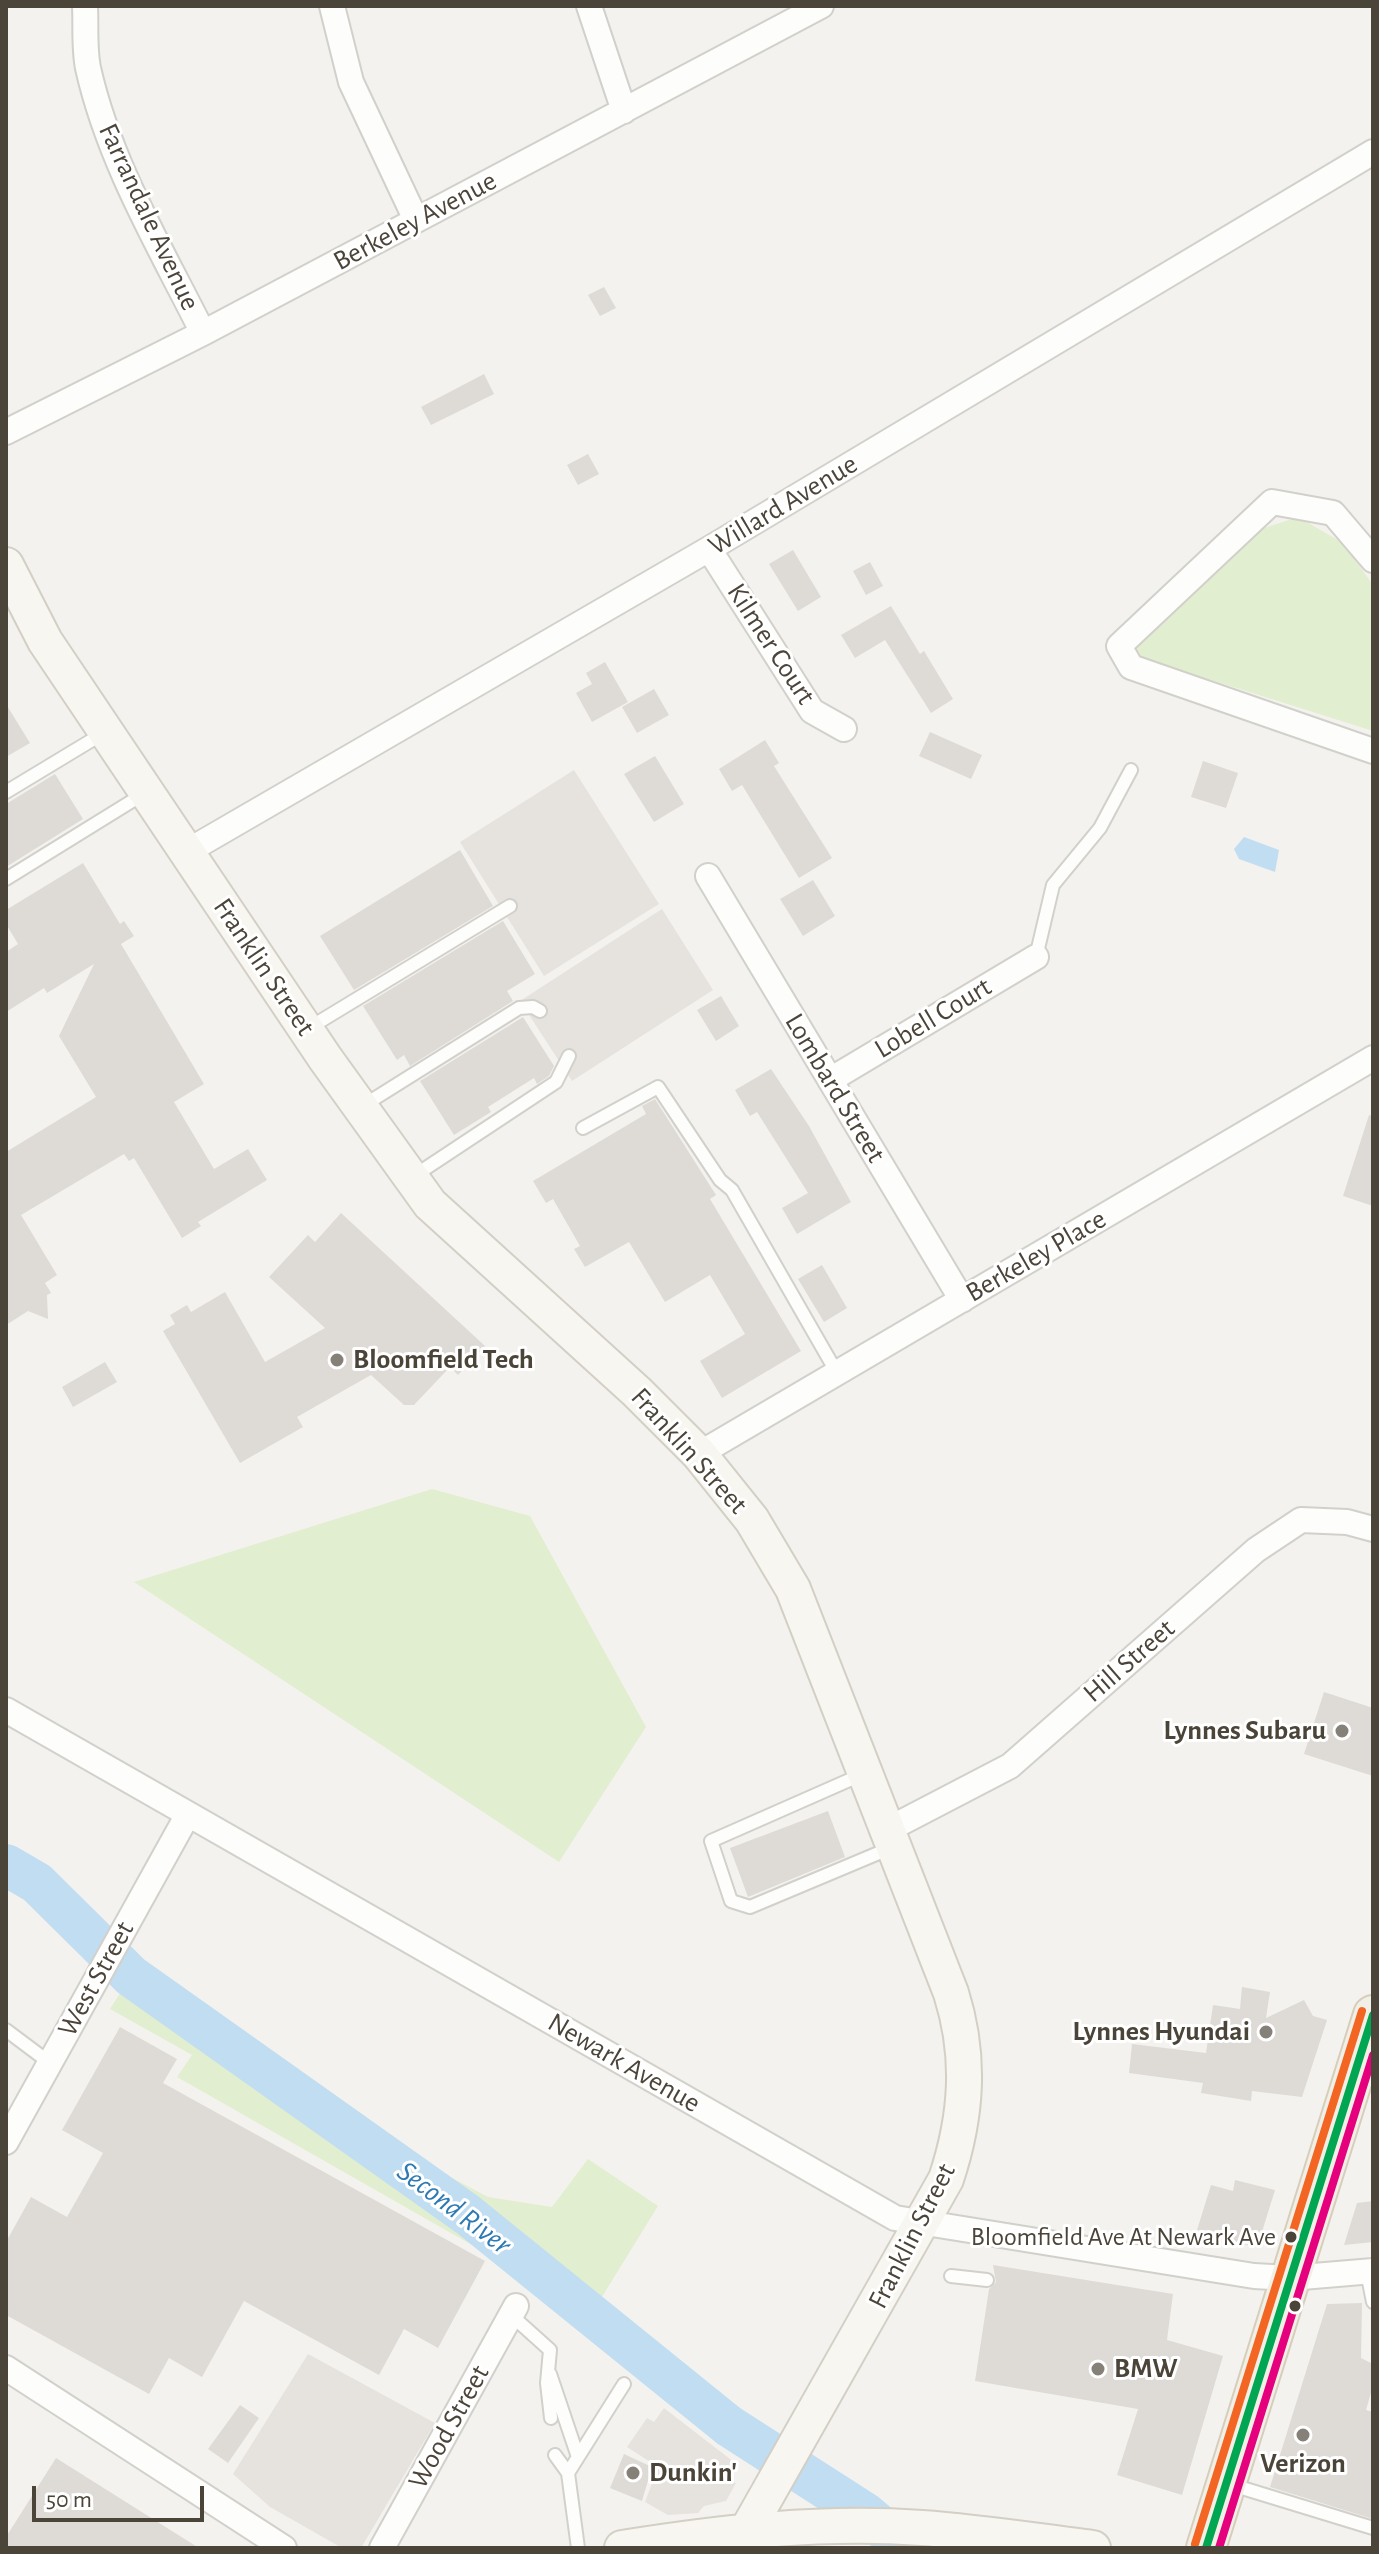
<!DOCTYPE html>
<style>
body{margin:0}
#map{position:relative;width:1379px;height:2554px;overflow:hidden;background:#f4f2ee;font-family:"Alegreya Sans",sans-serif}
canvas{display:block}
.frame{position:absolute;inset:0;border:8px solid #4b4439;pointer-events:none}
.scale{position:absolute;left:32px;top:2486px;width:172px;height:36px;box-sizing:border-box;border:4px solid #4b4439;border-top:0;padding-left:10px;font-size:24px;line-height:28px;white-space:nowrap;color:#4b4439;-webkit-text-stroke:6px #fff;paint-order:stroke}
</style>
<div id="map">
<canvas width="1379" height="2554"></canvas>
<div class="frame"></div>
<div class="scale">50 m</div>
</div>
<script>
const c = document.querySelector('canvas').getContext('2d');
c.lineJoin = 'round';
function fill(path, color) {
  c.fillStyle = color;
  c.fill(path, 'evenodd');
}
function stroke(path, color, width, dash) {
  c.strokeStyle = color;
  c.lineWidth = width;
  c.lineCap = dash ? 'butt' : 'round';
  c.setLineDash(dash || []);
  c.stroke(path);
}
function label(font, color, halo, rows, align = 'center') {
  c.font = font + ' "Alegreya Sans",sans-serif';
  c.lineWidth = 6;
  c.setLineDash([]);
  c.textBaseline = 'middle';
  c.strokeStyle = halo;
  c.fillStyle = color;
  for (const [text, x, y, turn = 0] of rows) {
    c.save();
    c.translate(x, y);
    c.rotate((+turn || 0) * Math.PI / 180);
    c.textAlign = isNaN(turn) ? turn : align;
    if (halo) c.strokeText(text, 0, 0);
    c.fillText(text, 0, 0);
    c.restore();
  }
}
const green = new Path2D(`
 M1298,517L1343,543L1373,585V731L1132,655L1146,633L1249,533Z
 M432,1489L530,1516L646,1727L559,1862L134,1582Z
 M131,1976L302,2098L488,2197L552,2207L588,2159L658,2206L600,2300L479,2249L177,2077L192,2055L110,2009Z`);
const parking = new Path2D(`
 M574,770L659,904L544,976L460,842Z
 M662,909L713,990L572,1081L520,1001Z
 M308,2354L435,2423L361,2548H342L270,2507L233,2474Z
 M664,2408L739,2466L729,2480L736,2483L726,2501L704,2506L698,2513L668,2515L645,2502L658,2467L627,2447L647,2418L654,2422Z`);
const water = new Path2D(`
 M1244,837L1279,850L1275,872L1239,859L1234,849Z`);
const river = new Path2D(`
 M6,1865L37,1883L131,1976L468,2215L729,2426L866,2514L906,2548`);
const building = new Path2D(`
 M604,287L616,308L600,316L588,295Z
 M484,374L494,394L431,425L421,407Z
 M588,454L599,474L578,485L567,465Z
 M793,550L821,597L798,611L769,564Z
 M870,562L883,586L866,595L853,571Z
 M891,606L920,654L924,651L953,699L931,713L885,640L855,658L841,635Z
 M605,662L628,702L592,722L576,693L592,684L586,673Z
 M654,689L669,715L637,733L622,707Z
 M6,704L30,743L6,757Z
 M930,732L982,755L971,779L919,756Z
 M765,740L779,763L774,766L832,858L799,878L742,785L732,791L719,769Z
 M655,756L684,804L654,822L624,774Z
 M1203,761L1238,773L1226,808L1191,797Z
 M55,774L83,819L6,867V804Z
 M460,850L493,906L354,990L320,936Z
 M83,863L120,924L124,921L134,936L121,944L204,1084L174,1102L214,1169L248,1149L267,1180L198,1222L201,1226L182,1238L134,1158L129,1161L124,1154L21,1215L57,1275L45,1283L51,1293L47,1295L48,1319L28,1311L6,1325V1152L96,1097L59,1036L94,964L47,993L44,988L6,1012V952L18,944L6,924V910Z
 M813,880L835,916L803,936L780,899Z
 M503,921L535,974L507,991L513,1001L410,1066L404,1055L397,1060L363,1006Z
 M721,996L739,1026L716,1041L697,1010Z
 M523,1017L554,1066L549,1076L537,1084L534,1078L488,1107L491,1112L454,1135L420,1081Z
 M771,1069L809,1126L851,1202L797,1234L782,1208L808,1193L757,1112L750,1116L735,1090Z
 M655,1099L716,1195L710,1199L801,1351L722,1398L700,1361L745,1334L710,1275L665,1302L629,1242L585,1267L574,1249L580,1246L553,1199L546,1203L533,1181L646,1114L642,1106Z
 M1369,1115L1373,1116V1206L1343,1196Z
 M341,1213L485,1346L458,1375L450,1367L414,1405H404L371,1375L297,1417L303,1427L240,1463L163,1331L175,1324L170,1315L187,1305L191,1312L225,1292L265,1362L325,1328L269,1277L308,1235L315,1242Z
 M822,1265L847,1308L824,1322L798,1279Z
 M105,1362L117,1382L73,1407L62,1387Z
 M1324,1692L1373,1708V1776L1304,1754Z
 M828,1811L845,1857L748,1897L730,1848Z
 M1242,1987L1270,1992L1266,2018L1304,2000L1313,2016L1327,2020L1302,2097L1252,2091L1251,2101L1201,2093L1203,2083L1129,2073L1132,2044L1206,2053L1213,2005L1240,2009Z
 M120,2027L177,2059L163,2083L485,2261L438,2348L404,2329L379,2375L244,2301L202,2377L169,2358L149,2394L6,2315V2242L31,2197L67,2217L103,2153L62,2130Z
 M1235,2180L1275,2190L1257,2248L1197,2230L1211,2185L1233,2191Z
 M1373,2201V2242L1344,2245L1357,2203Z
 M993,2265L1173,2294L1167,2340L1223,2356L1182,2495L1117,2475L1138,2409L975,2381L989,2289L996,2282Z
 M1362,2303L1361,2358L1373,2364V2386L1366,2410L1373,2412V2519L1270,2487L1327,2304Z
 M240,2405L259,2418L228,2463L208,2449Z
 M624,2454L652,2467L642,2501L610,2488Z
 M56,2458L199,2548H6V2537Z`);
const service = new Path2D(`
 M6,792L102,734
 M6,879L145,793
 M1036,957L1053,885L1100,828L1131,770
 M309,1028L510,906
 M361,1107L519,1008L533,1007L540,1011
 M583,1128L658,1087L720,1180L732,1190L837,1373
 M414,1176L556,1082L569,1056
 M863,1774L711,1841L731,1901L750,1907L893,1847
 M6,2030L50,2063
 M1367,2272L1373,2302
 M951,2276L987,2280
 M511,2315L550,2350L547,2383L551,2418
 M550,2374L577,2454
 M555,2455L568,2473
 M1229,2484L1373,2528
 M578,2548L568,2473L624,2384`);
const minor = new Path2D(`
 M85,6C86,26 84,48 88,68C109,162 160,247 203,333
 M332,6L351,82L416,220
 M589,6L624,111
 M6,432L203,333L821,6
 M709,549L812,711L844,729
 M1373,560L1333,513L1272,502L1119,646L1131,667L1373,751
 M188,851L709,549L1373,152
 M708,876L962,1300
 M830,1080L1036,957
 M699,1454L1373,1058
 M6,1710L895,2218L1254,2276L1290,2278L1373,2271
 M889,1829L1010,1766L1256,1550L1301,1520L1347,1522L1373,1529
 M6,2142L187,1816
 M6,2368L284,2548
 M382,2548L516,2306`);
const secondary = new Path2D(`
 M6,565L45,641L325,1058L430,1204L637,1392L699,1454L752,1520L793,1589L951,1993C971,2056 967,2116 946,2179L737,2548
 M622,2548C721,2532 822,2521 922,2528C979,2532 1036,2541 1093,2548`);
const primary = new Path2D(`
 M1206,2548L1373,2015`);
const bus1 = new Path2D(`
 M1206,2548L1373,2015`);
const bus2 = new Path2D(`
 M1219,2548L1373,2055`);
const bus3 = new Path2D(`
 M1195,2544L1362,2011`);
const markers = [
 [337,1360,8,"#868178"],
 [1342,1731,8,"#868178"],
 [1266,2032,8,"#868178"],
 [1291,2237,7,"#4b4439"],
 [1295,2306,7,"#4b4439"],
 [1098,2369,8,"#868178"],
 [1303,2435,8,"#868178"],
 [633,2473,8,"#868178"]
];
const busNames = [
 ["Bloomfield Ave At Newark Ave",1276,2237]
];
const streetNames = [
 ["Farrandale Avenue",149,217,65],
 ["Berkeley Avenue",415,221,-28],
 ["Willard Avenue",783,505,-31],
 ["Kilmer Court",771,644,57],
 ["Franklin Street",264,967,56],
 ["Lobell Court",933,1018,-31],
 ["Lombard Street",835,1088,59],
 ["Berkeley Place",1036,1256,-30],
 ["Franklin Street",689,1451,48],
 ["Hill Street",1129,1661,-41],
 ["West Street",96,1979,-61],
 ["Newark Avenue",624,2063,30],
 ["Franklin Street",912,2236,-63],
 ["Wood Street",449,2427,-61]
];
const poiNames = [
 ["Bloomfield Tech",353,1360],
 ["Lynnes Subaru",1326,1731,"right"],
 ["Lynnes Hyundai",1250,2032,"right"],
 ["BMW",1114,2369],
 ["Verizon",1303,2464,"center"],
 ["Dunkin'",649,2473]
];
const waterNames = [
 ["Second River",454,2208,37]
];
fill(green, '#e1eecf');
fill(parking, '#e6e3df');
fill(water, '#c0ddf1');
stroke(river, '#c0ddf1', 42);
fill(building, '#dedbd6');
stroke(service, '#d2d0cb', 16);
stroke(minor, '#d2d0cb', 28);
stroke(secondary, '#d3cfc5', 38);
stroke(primary, '#d6cebb', 42);
stroke(service, '#fdfdfc', 12);
stroke(minor, '#fdfdfc', 24);
stroke(secondary, '#f7f6f1', 34);
stroke(primary, '#f2efe6', 38);
stroke(bus1, '#00a651', 8);
stroke(bus2, '#e5007d', 8);
stroke(bus3, '#f26522', 8);
for (const [x, y, r, color] of markers) {
  const dot = new Path2D();
  dot.arc(x, y, r, 0, 2 * Math.PI);
  c.fillStyle = color;
  c.fill(dot);
  stroke(dot, '#fff', 3);
}
label('26px', '#4b4439', '#fff', busNames, 'right');
label('28px', '#4b4439', '#fff', streetNames);
label('bold 28px', '#4b4439', '#fff', poiNames, 'left');
label('italic 30px', '#2e7ab2', '#fff', waterNames);
</script>
